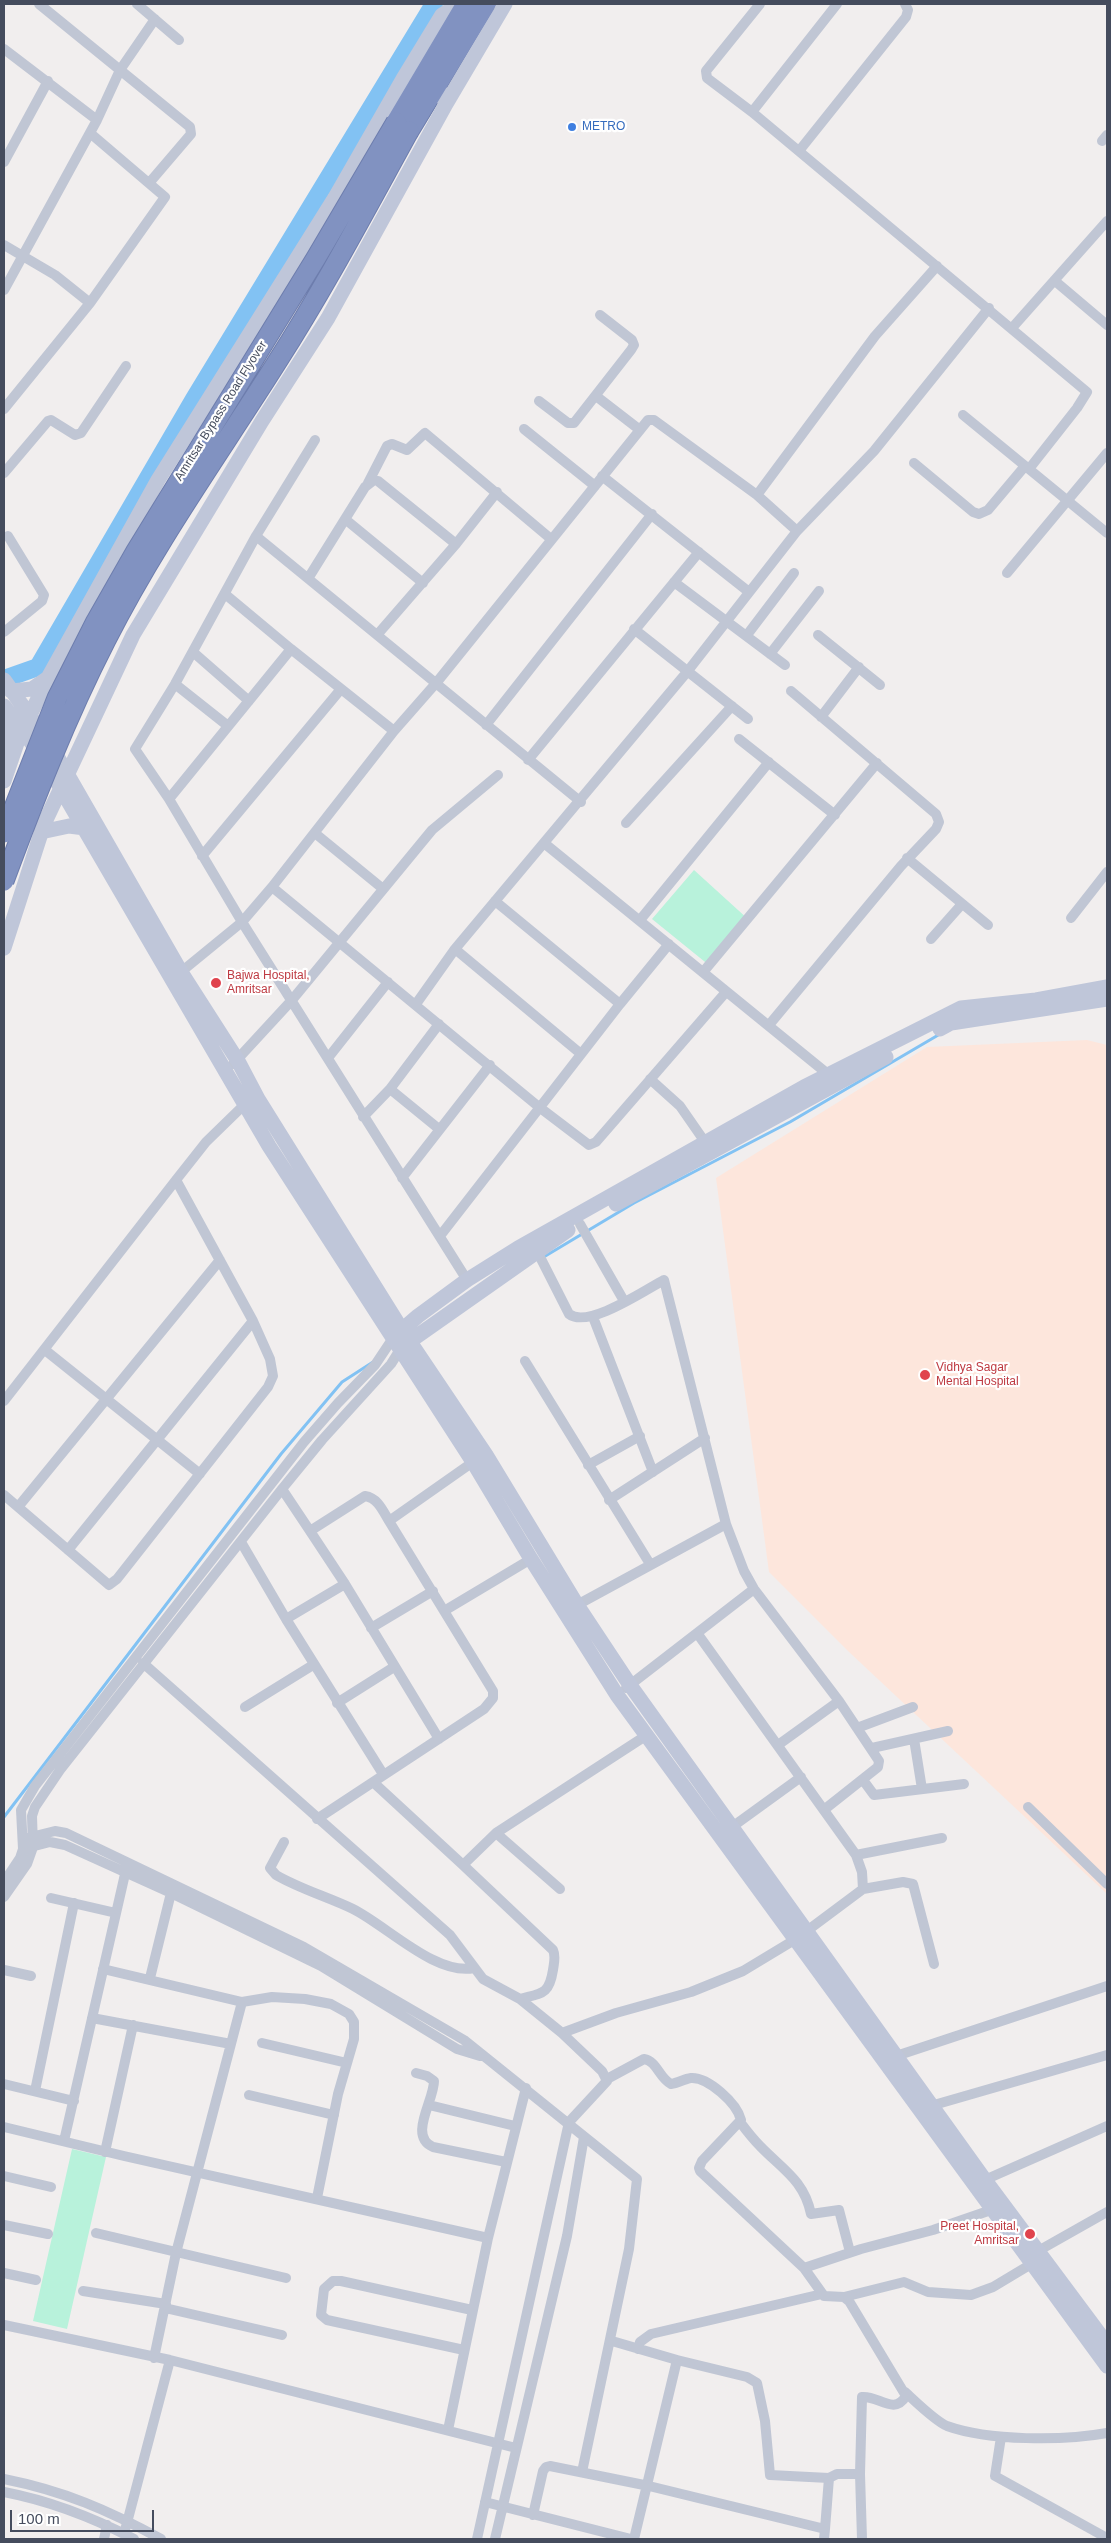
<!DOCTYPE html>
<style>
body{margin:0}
#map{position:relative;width:1111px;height:2543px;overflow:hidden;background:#f1eeee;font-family:Arial,sans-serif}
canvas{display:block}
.frame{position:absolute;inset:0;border:5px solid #454c5d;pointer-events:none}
.scale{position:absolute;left:10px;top:2510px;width:144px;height:22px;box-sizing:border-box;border:2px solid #454c5d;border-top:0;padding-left:6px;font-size:15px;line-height:18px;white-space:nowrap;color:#454c5d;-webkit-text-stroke:4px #fff;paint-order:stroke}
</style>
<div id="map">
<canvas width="1111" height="2543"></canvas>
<div class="frame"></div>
<div class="scale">100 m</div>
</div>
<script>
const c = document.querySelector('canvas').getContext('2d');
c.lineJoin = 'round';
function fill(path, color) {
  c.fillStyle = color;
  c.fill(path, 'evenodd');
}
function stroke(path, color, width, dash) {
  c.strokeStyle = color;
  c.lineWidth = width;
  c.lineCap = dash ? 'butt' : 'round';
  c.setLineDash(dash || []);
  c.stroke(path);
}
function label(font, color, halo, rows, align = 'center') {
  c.font = font + ' Arial,sans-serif';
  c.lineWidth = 4.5;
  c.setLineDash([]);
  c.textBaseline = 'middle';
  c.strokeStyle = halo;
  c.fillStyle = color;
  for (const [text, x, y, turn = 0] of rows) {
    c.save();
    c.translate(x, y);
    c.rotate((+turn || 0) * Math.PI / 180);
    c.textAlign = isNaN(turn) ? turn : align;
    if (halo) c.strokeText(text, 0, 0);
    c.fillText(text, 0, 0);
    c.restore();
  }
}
const medical = new Path2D(`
 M1087,1040L1107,1045V1894L848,1651L769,1572L716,1178L927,1047Z`);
const green = new Path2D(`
 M694,870L749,920L710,966L652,919Z
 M72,2149L106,2157L67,2329L33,2321Z`);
const stream = new Path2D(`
 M542,1258L634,1203L790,1122L940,1034
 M4,1817L281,1454L342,1382L373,1362`);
const river = new Path2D(`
 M4,679L38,667L194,399L434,4`);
const street = new Path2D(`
 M39,4L190,127L191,134L150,182
 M137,4L179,40
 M760,4L706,71L707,78L752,112L1087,392L1077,408L1029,469
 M4,49L97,120
 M752,112L837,4
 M1102,141L1107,135
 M799,151L906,17L908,10L905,4
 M4,162L48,81
 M4,245L55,275L90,303
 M1055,281L1107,325
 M4,290L97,120L120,70L155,19
 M1012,328L1107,221
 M596,396L640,430
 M539,401L568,423H574L631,350L634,345L632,340L600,315
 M4,409L90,303L165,197L90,133
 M963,415L1107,533
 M524,429L595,486
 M315,440L256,536L175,684L135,749L169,799L242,922L467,1280
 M914,463L973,512L979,514L988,510L1025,466
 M4,473L48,421L51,420L75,435L81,433L126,366
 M602,476L749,592
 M368,483L387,446L392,444L407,450L425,433L551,539
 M757,495L875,336L937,266
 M345,519L423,583
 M256,536L581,802
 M1007,573L1107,453
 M309,577L365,487L374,480L378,481L456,544
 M674,582L785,665
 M225,594L291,649L394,731
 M634,629L748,719
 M4,632L42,601L44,595L8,536
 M377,635L456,544L497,492
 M747,635L794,573
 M818,635L880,685
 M193,652L249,701
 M770,654L819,591
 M175,684L228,726
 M821,717L859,667
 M486,725L652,514
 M739,739L835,815
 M528,760L699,552
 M169,799L291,649
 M626,823L732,706
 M316,834L382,888
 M544,843L829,1075
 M202,856L341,689
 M907,858L988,925
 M272,887L539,1107L589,1145L596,1142L726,992
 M495,901L620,1004
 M1071,918L1107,872
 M640,920L769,762
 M931,939L962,904
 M455,949L581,1054
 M704,971L877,763
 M176,976L242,922L272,887L394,731L437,682L648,420H654L757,495L797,531
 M416,1004L455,949L687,672L797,531L874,451L989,308
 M769,1025L901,866L936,829L939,822L936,814L791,691
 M328,1058L388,982
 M233,1064L292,1000L432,830L498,775
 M650,1079L680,1106L705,1142
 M390,1089L439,1129
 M363,1117L390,1089L439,1024
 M402,1178L490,1065
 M580,1224L624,1301
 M440,1236L620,1004L669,944
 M537,1251L569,1314C588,1329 645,1290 664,1280L726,1524L744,1571L754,1589L839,1701L879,1761L878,1767L825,1809
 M593,1317L653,1472
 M45,1350L200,1474
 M525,1361L650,1564
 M4,1401L176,1180L206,1142L244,1105
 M588,1465L640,1436
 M282,1489L310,1531L365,1496C378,1498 383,1511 389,1521
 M4,1495L109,1585L117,1579L268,1387L273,1376L270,1359L253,1321L176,1180
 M609,1500L705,1438
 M18,1507L220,1260
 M310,1531L345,1584L439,1739
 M241,1542L286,1619L345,1584
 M68,1550L253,1321
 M577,1605L726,1524
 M444,1611L531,1559
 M286,1619L383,1774
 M371,1628L433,1591
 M143,1663L450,1935L483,1979L520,1999L562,2033L616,2013L691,1992L743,1971L796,1939L863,1889L862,1872L856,1855L697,1633
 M626,1688L754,1589
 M337,1703L394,1667
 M245,1707L313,1665
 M857,1728L913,1707
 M914,1739L922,1789
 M778,1745L839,1701
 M872,1748L948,1731
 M863,1780L874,1795L964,1784
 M373,1782L463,1865L496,1833L647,1735
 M1028,1807L1107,1884
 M317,1819L484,1709L493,1698V1691L389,1521L473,1462
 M732,1827L801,1777
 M496,1833L560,1889
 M23,1839L55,1831L66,1833L304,1947L464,2040L637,2179L629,2249L582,2472
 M284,1842L270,1868L276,1875C300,1889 328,1897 353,1909C387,1926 436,1976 474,1968
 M27,1848L50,1842L65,1845L171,1893L321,1966L457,2049L480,2056
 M856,1855L942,1838
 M463,1865L553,1950C556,1956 554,1963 553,1970C549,1995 542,1993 520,1999
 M4,1882L20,1858L23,1849L21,1810L35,1786L304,1442L338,1403L375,1365L393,1338
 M863,1889L903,1882L913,1884L934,1964
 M4,1897L27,1864L33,1847L32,1816L35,1807L60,1770L282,1489L322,1440L391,1364L401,1348
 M51,1898L116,1913
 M103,1969L242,2002L272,1997L305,1999L331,2004L349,2014L354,2022V2039L338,2094L317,2198
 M4,1970L31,1976
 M150,1978L171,1893
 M92,2018L231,2044
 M262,2043L347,2063
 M890,2058L1107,1986
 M416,2073L427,2076L434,2081C434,2101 408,2136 433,2147L506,2162
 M607,2079L644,2059C657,2061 659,2078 671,2084C678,2083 684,2079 691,2078C708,2077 737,2103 741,2120L702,2161L699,2168L700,2171L804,2268L861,2249L933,2230L994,2209
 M4,2084L74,2101
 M35,2091L74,1903
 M249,2095L334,2115
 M429,2105L515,2126
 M927,2107L1107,2055
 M740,2122C746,2130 753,2139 760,2146C782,2169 804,2180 811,2214L839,2210L850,2252
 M4,2127L124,2156L488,2238
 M64,2141L125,1874
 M105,2152L133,2025
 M4,2176L51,2187
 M980,2182L1107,2126
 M4,2225L48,2234
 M96,2233L286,2278
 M1038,2251L1107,2212
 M804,2268L824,2296L844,2297L849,2301L906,2396C894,2416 878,2395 862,2397L860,2474
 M4,2273L36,2280
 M83,2291L166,2304
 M844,2297L904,2282L928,2292L971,2295L993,2287L1033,2263
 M165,2308L282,2335
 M4,2325L170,2360L516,2448
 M612,2341L677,2360L634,2539
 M638,2349L640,2342L651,2334L822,2294
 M464,2350L327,2320L321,2315L324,2289L333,2281H341L472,2310
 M154,2358L176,2253L242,2002
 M677,2360L747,2377L757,2383L765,2421L770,2475L829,2478
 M905,2392C915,2401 935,2421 947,2426C989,2441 1063,2441 1107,2433
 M448,2430L488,2238L526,2088
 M1001,2437L995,2476L1107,2538
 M4,2479C64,2491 108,2510 161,2539
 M4,2492C51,2501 92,2517 134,2539
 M485,2502L631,2539
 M533,2515L543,2471L546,2467L550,2466L649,2486L825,2529L824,2539
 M825,2529L829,2478L837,2474H860L862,2539
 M124,2534L170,2360
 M104,2539L107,2525
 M477,2539L569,2122L607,2081L602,2071L562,2033
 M495,2539L567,2236L584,2137`);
const secondary = new Path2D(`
 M446,104L505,4
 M4,680L50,744L181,972L238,1061L258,1099L402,1330L486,1455L577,1605L630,1685L985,2180L1107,2344
 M11,691L32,689L48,678
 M4,706L43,758L269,1146L473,1462L531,1559L617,1695L1107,2366
 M6,709L10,742L9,756
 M4,781L18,740L48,678L158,480L336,196L403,79L442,15L459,4
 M41,832L69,826L85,828
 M4,948L44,824L133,635L262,421L328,318L446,104L437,85
 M940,1029L951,1023L1107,999
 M616,1204L886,1057
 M396,1335L418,1316L467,1280L518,1248L804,1087L961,1008L1036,1000L1107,987
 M403,1346L568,1230`);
const highway = new Path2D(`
 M396,122L466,4
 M409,131L486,4`);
const highwayBridge = new Path2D(`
 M4,833L57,698L95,623L136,551L316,258L396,122
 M4,881C34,800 66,718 106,640C155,543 219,454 277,362C325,287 366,209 409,131`);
const markers = [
 [572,127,5,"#3f7fe0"],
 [216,983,6,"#e0444e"],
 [925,1375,6,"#e0444e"],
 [1030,2234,6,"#e0444e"]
];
const shopNames = [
 ["METRO",582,127]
];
const streetNames = [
 ["Amritsar Bypass Road Flyover",221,411,-58]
];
const healthNames = [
 ["Bajwa Hospital,",227,976],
 ["Amritsar",227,990],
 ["Vidhya Sagar",936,1368],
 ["Mental Hospital",936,1382],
 ["Preet Hospital,",1019,2227,"right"],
 ["Amritsar",1019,2241,"right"]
];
fill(medical, '#fde6dc');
fill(green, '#b8f2db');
stroke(stream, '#82c2f3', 3);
stroke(river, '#82c2f3', 18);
stroke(highway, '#6d7dad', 21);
stroke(street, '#c0c6d4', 10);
stroke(secondary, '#bfc6d9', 15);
stroke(highway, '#8192c1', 19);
stroke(highwayBridge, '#6d7dad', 21, []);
stroke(highwayBridge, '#8192c1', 19);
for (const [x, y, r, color] of markers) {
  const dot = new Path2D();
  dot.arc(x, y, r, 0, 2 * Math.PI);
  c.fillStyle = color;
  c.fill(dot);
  stroke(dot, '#fff', 2);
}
label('12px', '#366cbe', '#fff', shopNames, 'left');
label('12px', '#454c5d', '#fff', streetNames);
label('12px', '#be3a42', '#fff', healthNames, 'left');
</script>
